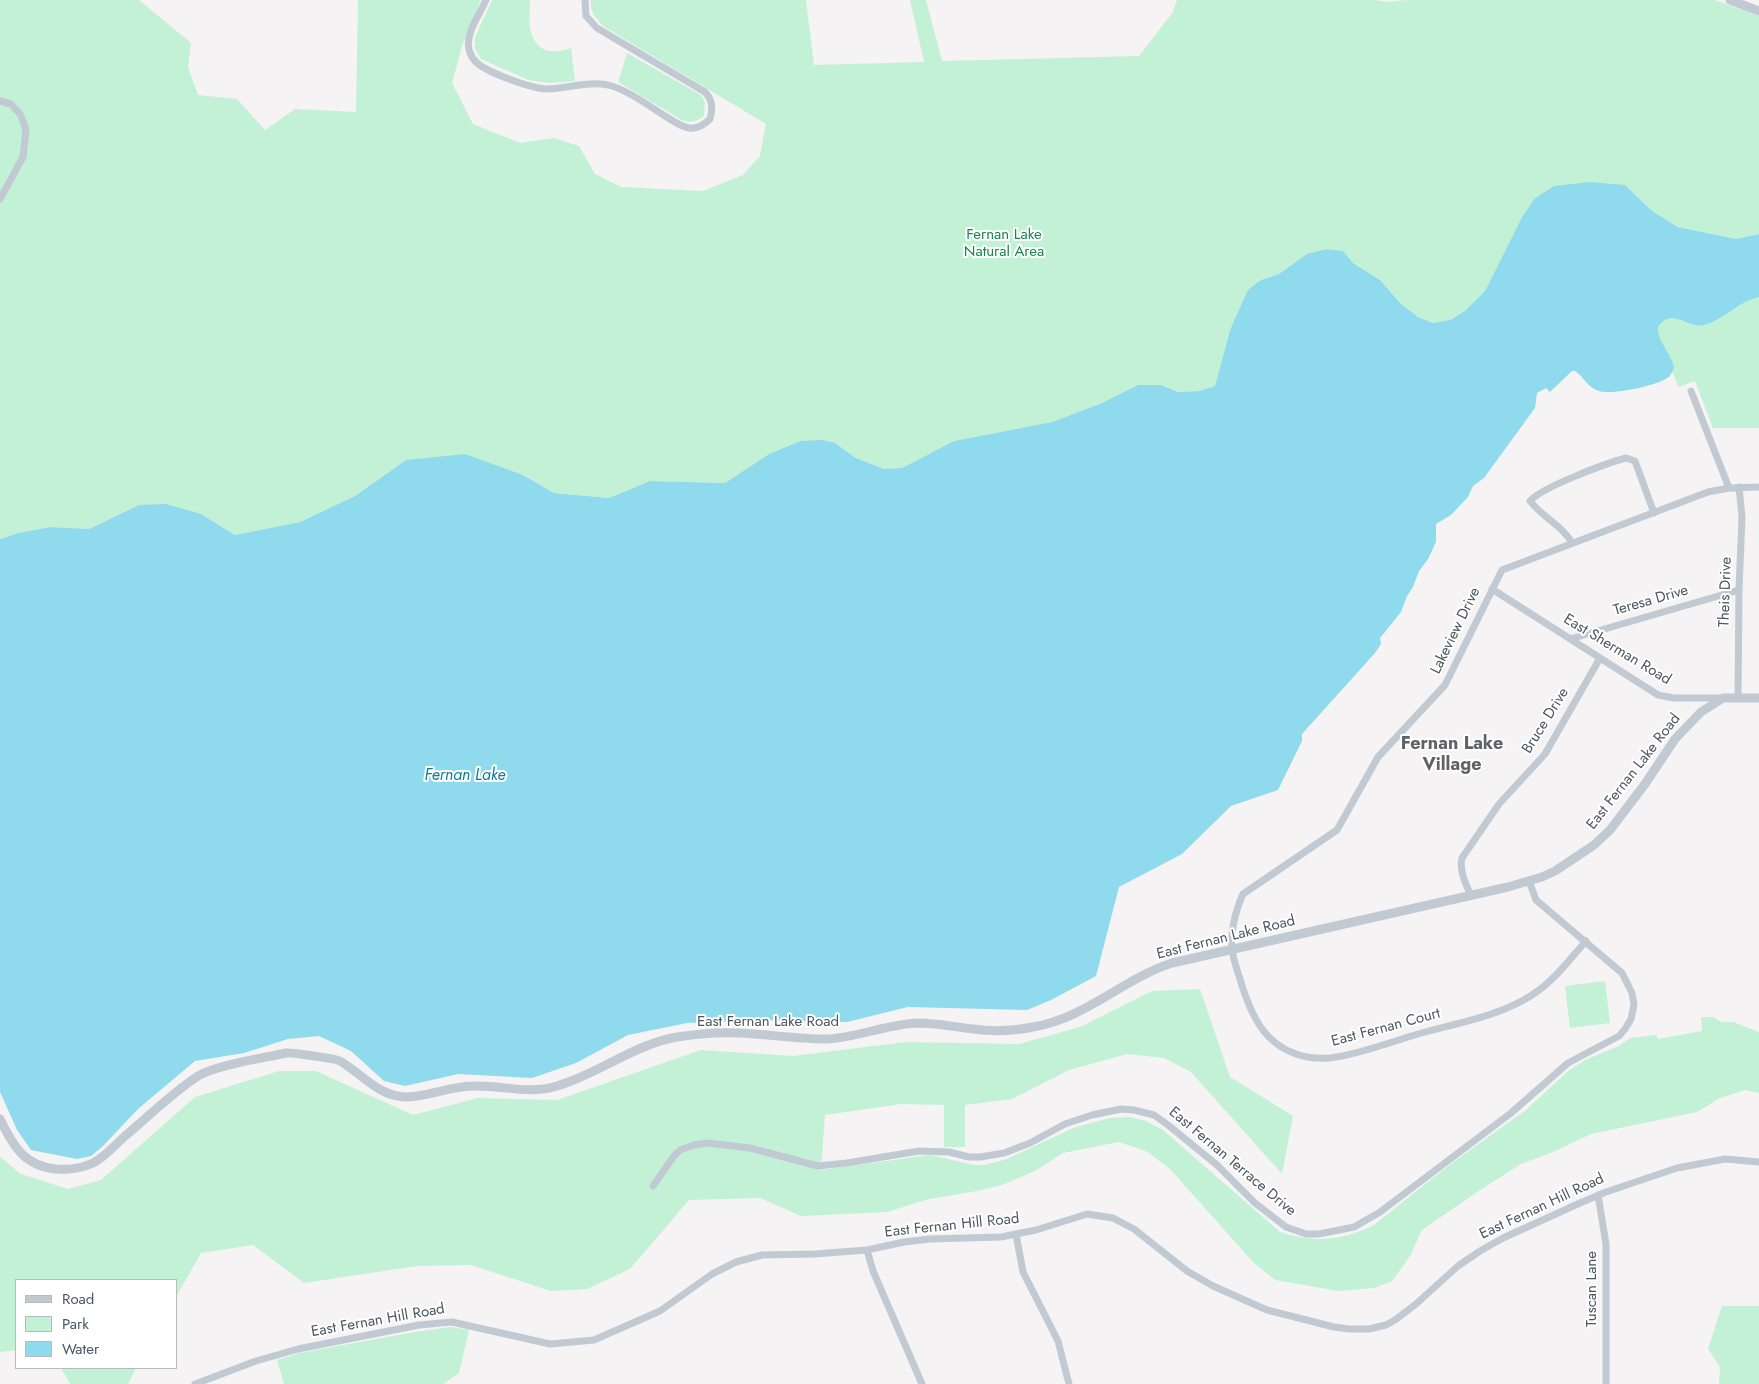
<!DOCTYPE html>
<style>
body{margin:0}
#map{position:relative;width:1759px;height:1384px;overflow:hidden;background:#f5f3f3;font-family:Jost,sans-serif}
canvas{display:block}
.legend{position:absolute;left:15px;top:1279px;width:162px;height:90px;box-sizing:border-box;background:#fff;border:1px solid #b7bbc0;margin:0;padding:6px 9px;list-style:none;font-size:15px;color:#4a5661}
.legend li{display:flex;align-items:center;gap:10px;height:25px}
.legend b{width:25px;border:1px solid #b7bbc0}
</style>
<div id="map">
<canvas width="1759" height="1384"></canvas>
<ul class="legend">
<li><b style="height:6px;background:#c1cad2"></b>Road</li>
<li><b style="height:14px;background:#c3f1d5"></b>Park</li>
<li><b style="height:14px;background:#90daee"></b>Water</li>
</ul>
</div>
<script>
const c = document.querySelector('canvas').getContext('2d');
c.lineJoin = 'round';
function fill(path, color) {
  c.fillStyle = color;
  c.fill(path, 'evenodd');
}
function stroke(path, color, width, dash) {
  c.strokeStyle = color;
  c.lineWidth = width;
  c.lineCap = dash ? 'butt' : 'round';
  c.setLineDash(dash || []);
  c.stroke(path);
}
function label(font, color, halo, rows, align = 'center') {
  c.font = font + ' Jost,sans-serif';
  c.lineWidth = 4;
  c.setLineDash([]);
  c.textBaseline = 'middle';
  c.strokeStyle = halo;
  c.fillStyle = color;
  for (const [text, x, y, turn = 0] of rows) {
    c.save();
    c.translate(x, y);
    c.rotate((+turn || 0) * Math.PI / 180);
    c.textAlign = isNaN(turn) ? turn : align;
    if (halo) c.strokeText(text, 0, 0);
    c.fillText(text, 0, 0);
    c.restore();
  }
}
const green = new Path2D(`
 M0,0H139L191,43L188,67L198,95L237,99L265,130L295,109L356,112L358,0H481L463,43L452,83L473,124L520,143L554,138L579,146L595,174L621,187L703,191L743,175L760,156L766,124L603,26C596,18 589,11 591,0H806L814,65L924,62L910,0H926L942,61L1139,56L1173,12L1177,0H1374L1387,2L1407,0H1715L1759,16V234L1736,239L1678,227L1652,211L1625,185L1534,199L1522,217L1485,291L1465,311L1450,320L1433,323L1418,317L1401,304L1380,280L1353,263L1343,251L1326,249L1307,255L1279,274L1261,280L1230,330L1215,386L1199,391L1178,392L1161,385H1138L1102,403L1052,422L954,441L902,468L884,469L856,458L835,443L769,454L725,483L650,481L609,498L554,493L523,475L406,460L355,496L300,522L235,535L201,514L139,505L89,529L50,527L18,533L0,539Z
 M492,0H530C530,10 528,26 532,35C539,54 555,54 571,48L575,81L549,83L528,80L481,59L475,49V37Z
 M627,53L701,95L705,102L704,116C696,122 691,123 682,120L618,82Z
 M1759,297V428H1713L1695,381L1679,387L1672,372L1673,364L1658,336V327C1673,307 1685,328 1700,326C1722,322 1737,301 1759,297Z
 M1605,981L1610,1023L1570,1028L1565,986Z
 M1200,989L1230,1077L1293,1116L1282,1174L1191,1072L1164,1058L1127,1054L1069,1070L1012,1099L965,1105V1147H944V1105L901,1104L825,1115L821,1170L930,1155L974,1165H985L1007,1159L1073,1128L1110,1118L1129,1117L1146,1121L1163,1130L1280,1232C1313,1243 1342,1241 1374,1225L1448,1166L1526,1110L1567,1072L1585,1060L1619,1046L1630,1038L1656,1035L1658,1039L1702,1031L1701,1017H1713L1721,1022H1733L1759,1032V1093L1745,1090L1720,1098L1697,1112L1591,1134L1553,1152L1521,1164L1480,1190L1422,1230L1410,1256L1392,1281L1374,1288L1339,1291L1275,1280L1253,1262L1170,1169L1146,1151L1119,1142L1063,1153L1035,1171L1002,1185L977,1191L929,1199L887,1212L801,1216L760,1198L689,1200L630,1269L587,1289L551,1291L471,1265L417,1266L304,1283L253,1245L201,1253L176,1297V1280H16V1350L0,1352V1157L21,1174L68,1189L101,1180L195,1097L279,1071H316L413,1115L478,1098L557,1100L701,1050L793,1056L906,1042L1019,1044L1080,1027L1152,991Z
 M1722,1306H1759V1384H1719L1720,1367L1708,1349Z
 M451,1327L469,1330L459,1373L443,1384H284L277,1360L299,1353L415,1332Z
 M61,1368H136L128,1384H70Z`);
const water = new Path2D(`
 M1590,182L1625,185L1652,211L1678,227L1736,239L1759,234V297C1739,301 1724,320 1704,325C1687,330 1673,306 1658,327C1657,342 1672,353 1674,368C1672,372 1671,376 1667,378C1656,386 1612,395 1599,391C1588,388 1584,377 1575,371H1572L1550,392L1546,388L1537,393L1535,408L1484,478L1473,486L1468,497L1451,515L1436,524V542L1428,559L1419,571L1413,587L1407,596L1401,612L1380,638L1381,644L1375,653L1302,734V741L1278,790L1231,806L1182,854L1119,887L1096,976L1051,1000L1027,1010L908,1007L847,1022L767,1020L687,1023L628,1035L576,1063L532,1078L458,1074L405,1086L384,1081L351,1051L319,1036L288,1039L244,1053L195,1061L138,1109L102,1147L91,1156L77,1159L31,1150L17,1130L0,1092V539L18,533L50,527L89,529L139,505L166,504L201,514L235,535L300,522L355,496L406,460L465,454L523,475L554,493L609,498L650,481L725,483L769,454L801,441L822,440L835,443L856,458L884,469L902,468L954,441L1052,422L1102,403L1138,385H1161L1178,392L1199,391L1215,386L1230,330L1248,290L1261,280L1279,274L1307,254L1326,249L1343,251L1353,263L1380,280L1401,304L1418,317L1433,323L1450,320L1465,311L1485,291L1522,217L1534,199L1554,186Z`);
const minor = new Path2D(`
 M486,0C481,12 471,25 469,38C467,47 470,57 477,63C489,73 532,89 548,89C569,88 592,80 612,86C631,92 649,106 665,116C673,121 681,127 689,128C697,129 704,125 710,119C713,109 713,100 705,92L597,28L586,16L585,0
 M0,101L11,104L20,114L26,129L23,157L0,199
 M1691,391L1729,488
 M1572,543C1562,525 1542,517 1530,501C1542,487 1607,463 1626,458L1635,461L1654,513
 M1492,589L1658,695L1674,698H1723
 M1570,639L1739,590
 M1738,698L1739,590L1742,517L1739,487
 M1471,896C1466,884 1459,871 1462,858L1499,804L1545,754L1600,658
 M1586,941C1569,960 1554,981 1532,995C1498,1017 1456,1023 1418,1034C1391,1042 1357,1055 1330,1058C1318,1059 1307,1058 1296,1054C1264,1043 1252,1016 1242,986C1239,974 1233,961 1232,949C1230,932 1236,909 1243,894L1337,830L1378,757L1445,685L1502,570L1708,492L1729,488L1759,487
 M653,1186L674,1156L680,1150L694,1145L707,1143L750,1148L818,1166L847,1163L919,1151L949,1152L969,1157H980L1004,1153L1030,1143L1065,1124L1092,1115L1121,1109L1134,1110L1154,1115L1168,1125L1217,1165L1255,1203L1286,1227L1306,1234H1319L1354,1227L1380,1212L1511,1113L1568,1063L1619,1036L1625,1029L1631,1019L1634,1005L1632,993L1622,973L1536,900L1529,881
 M1598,1195L1606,1244V1384
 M1016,1234L1023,1272L1058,1341L1069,1384
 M867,1250L873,1271L922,1384
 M195,1384L256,1361L298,1349L419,1325L452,1322L550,1344L594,1340L660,1311L712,1274L736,1262L762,1255L815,1254L867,1250L904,1242L930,1239L1001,1237L1036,1230L1087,1214L1113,1218L1134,1229L1187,1271L1213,1286L1267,1310L1334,1327L1349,1329H1369L1386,1325L1395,1320L1416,1304L1458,1266L1480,1251L1503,1238L1580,1203L1606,1192L1677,1168L1725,1159L1759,1162`);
const tertiary = new Path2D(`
 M1730,0L1759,11
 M0,1119C6,1132 12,1144 22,1154C40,1172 71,1173 93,1163C105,1157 115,1145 125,1136C149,1116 172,1093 198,1076C216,1065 264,1058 286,1053C290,1052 337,1059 340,1061C362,1074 378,1096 405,1097C428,1097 450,1086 474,1086C502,1085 529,1095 557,1086C599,1074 632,1045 677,1037C697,1034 718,1032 738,1033C767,1034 796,1039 826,1039C857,1038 887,1024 918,1023C936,1023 955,1027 973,1029C994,1032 1013,1031 1033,1027C1086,1018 1123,979 1172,963L1508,887L1542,877L1555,871L1594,845L1610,830L1645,784L1675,739L1701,712L1723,698H1759`);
const parkNames = [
 ["Fernan Lake",1004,235],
 ["Natural Area",1004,252]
];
const streetNames = [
 ["Theis Drive",1726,592,-88],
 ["Teresa Drive",1651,601,-16],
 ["Lakeview Drive",1456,631,-64],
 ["East Sherman Road",1617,650,31],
 ["Bruce Drive",1546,721,-58],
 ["East Fernan Lake Road",1634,772,-52],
 ["East Fernan Lake Road",1226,938,-14],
 ["East Fernan Lake Road",768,1022],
 ["East Fernan Court",1386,1028,-15],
 ["East Fernan Terrace Drive",1232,1162,40],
 ["East Fernan Hill Road",1542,1207,-25],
 ["East Fernan Hill Road",952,1226,-6],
 ["Tuscan Lane",1592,1289,-90],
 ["East Fernan Hill Road",378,1321,-10]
];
const waterNames = [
 ["Fernan Lake",465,776]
];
const quarterNames = [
 ["Fernan Lake",1452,745],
 ["Village",1452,766]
];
fill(green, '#c3f1d5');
fill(water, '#90daee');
stroke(minor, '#c1cad2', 7);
stroke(tertiary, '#c1cad2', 9);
label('15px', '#17864f', '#fff', parkNames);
label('15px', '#4a5661', '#fff', streetNames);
label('italic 16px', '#0c7c9b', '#fff', waterNames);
label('bold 18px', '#5f6368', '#fff', quarterNames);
</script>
